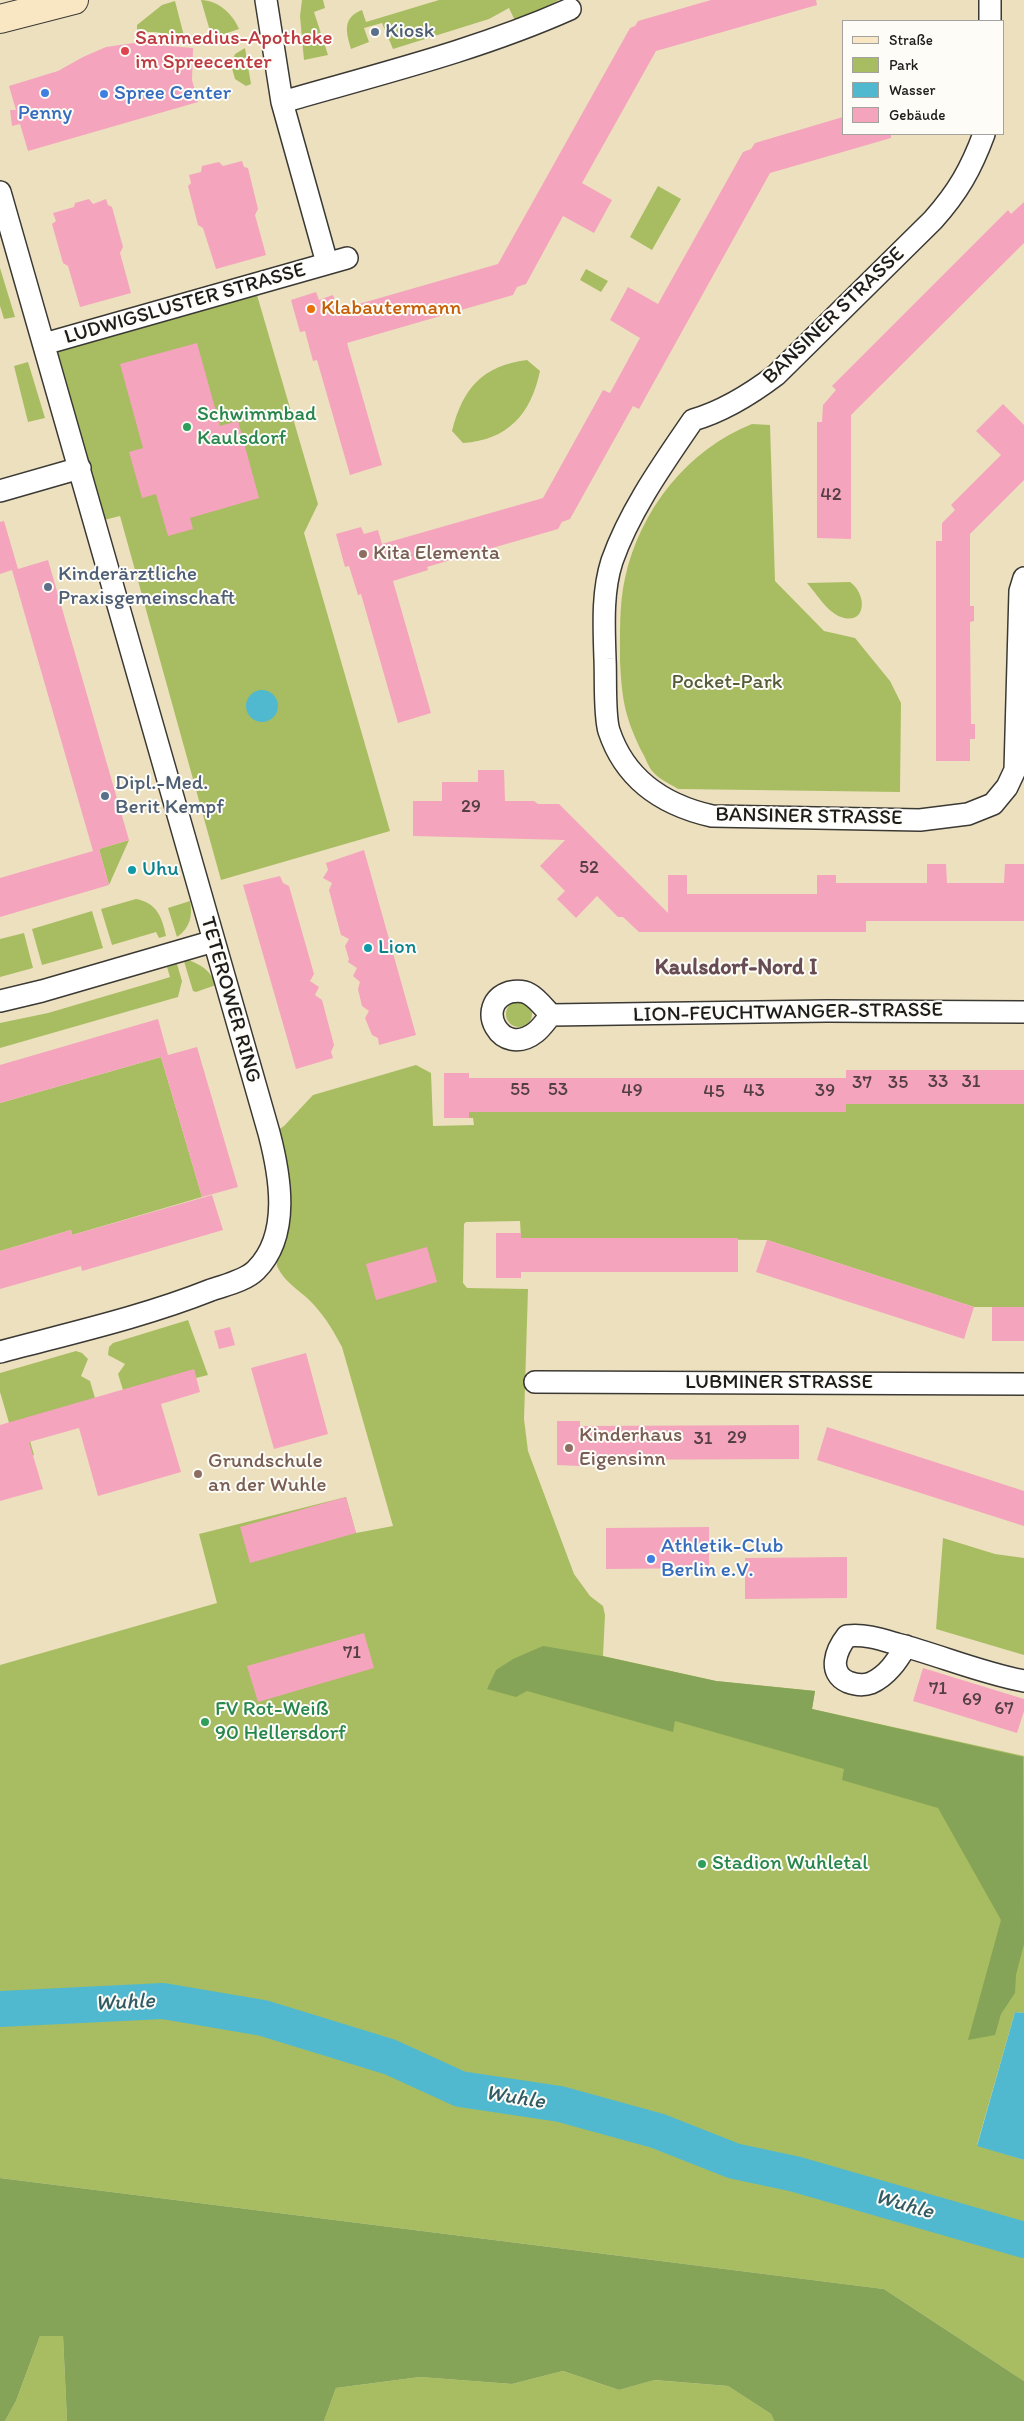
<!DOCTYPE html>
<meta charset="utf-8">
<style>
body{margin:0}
#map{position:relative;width:1024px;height:2421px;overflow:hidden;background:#ede0bf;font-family:Itim,sans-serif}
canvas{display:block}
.legend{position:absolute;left:842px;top:20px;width:162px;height:115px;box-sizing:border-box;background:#fdfcf7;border:1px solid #a3a29f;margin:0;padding:6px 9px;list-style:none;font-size:15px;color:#1c1c1c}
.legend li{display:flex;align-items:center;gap:10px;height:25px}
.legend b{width:25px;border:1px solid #a3a29f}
</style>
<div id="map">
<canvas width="1024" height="2421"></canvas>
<ul class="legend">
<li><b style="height:6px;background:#f9e7c3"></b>Straße</li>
<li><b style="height:14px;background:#a8bd61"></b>Park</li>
<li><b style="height:14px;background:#51b9cf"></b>Wasser</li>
<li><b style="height:14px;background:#f4a4bc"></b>Gebäude</li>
</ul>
</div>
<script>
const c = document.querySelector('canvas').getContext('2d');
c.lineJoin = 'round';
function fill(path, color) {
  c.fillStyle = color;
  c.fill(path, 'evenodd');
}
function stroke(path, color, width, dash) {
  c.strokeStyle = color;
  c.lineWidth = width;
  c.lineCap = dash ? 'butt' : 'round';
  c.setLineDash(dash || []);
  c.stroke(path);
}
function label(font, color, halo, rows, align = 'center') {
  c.font = font + ' Itim,sans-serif';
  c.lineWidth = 4;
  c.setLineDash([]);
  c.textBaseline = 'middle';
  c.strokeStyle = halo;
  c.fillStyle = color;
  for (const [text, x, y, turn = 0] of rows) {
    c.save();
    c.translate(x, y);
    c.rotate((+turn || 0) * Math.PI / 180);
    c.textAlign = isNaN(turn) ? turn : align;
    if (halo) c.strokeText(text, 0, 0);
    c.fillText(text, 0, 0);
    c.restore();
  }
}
const green = new Path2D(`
 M201,0C218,0 233,14 239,29L212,38Z
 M302,0H323L325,8L314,12L328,55L304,60L300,16Z
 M439,0H559L516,23L509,8L489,19L393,49L382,23L364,28L369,42L351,49C346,32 342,18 362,10L366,22Z
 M175,1L184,36L154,32H137V25L162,5Z
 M245,48L251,84L246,86L235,79L231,65L235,54Z
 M658,186L681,199L652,250L630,237Z
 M0,268L15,317L4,319L0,306Z
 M586,269L608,281L601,292L580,280Z
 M257,295L318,504L304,533L390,831L221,880L120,516L104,520L56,351Z
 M527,360L540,371C531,414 508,440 463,443L452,431C463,388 482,366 527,360Z
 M28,362L45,418L28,422L14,366Z
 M752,424L770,425L775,581L824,631L855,638L890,681L901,703L900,792L678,789C670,784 659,779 653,772C648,767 646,758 642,752C625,717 622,701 620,661C620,634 619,605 625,578C640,510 687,450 752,424Z
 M850,582C868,595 866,626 841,617C827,612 816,593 807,583Z
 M129,840L109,885L99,849Z
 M136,899C157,903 162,917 166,936L159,938L156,932L112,945L101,909Z
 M190,901C193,916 190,928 177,937L168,908Z
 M92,911L103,948L42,965L32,929Z
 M24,933L33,968L0,977V939Z
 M183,958C200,964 210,969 216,985L196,992L193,991Z
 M177,964L182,981L178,997L0,1048V1023L48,1013L167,978L170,977L167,967Z
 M506 1014a13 13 0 1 1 26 0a13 13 0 1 1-26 0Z
 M161,1057L202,1197L72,1235L71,1230L0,1251V1103Z
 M416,1065L431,1073L433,1126L474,1125L473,1118H469V1112H846V1104H1024V1307H974L767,1240L521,1238L520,1221L466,1222L464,1224L463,1283L467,1288L528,1289L524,1419L528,1451L574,1574L590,1596L603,1606L605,1615L603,1656L716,1681L815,1691L812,1709L1024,1756V2013L1015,2012L977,2145L1024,2160V2381L884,2289L0,2178V1665L217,1603L199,1534L346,1497L356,1533L393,1526L342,1347C334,1332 326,1318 314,1305C302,1291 285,1284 277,1266L278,1130L284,1126L313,1095Z
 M188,1320L208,1375L196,1378L194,1370L123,1390L118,1374L125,1364L108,1355L109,1347L113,1343Z
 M76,1351L82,1353L88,1359L81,1376L90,1381L95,1398L30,1441L34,1455L20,1460L0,1392V1373Z
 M943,1538L995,1554L1024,1558V1655L936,1629Z
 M40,2336H63L67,2421H5L16,2401Z
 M563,2371L619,2390L653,2380L728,2386L771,2414L774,2421H324L336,2388L420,2377L512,2384Z`);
const forest = new Path2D(`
 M543,1646L602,1656L716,1681L815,1691L812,1709L1023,1757L1024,1944L1016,1975L1015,1993L1001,2014L995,2035L968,2040L1001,1920L938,1808L842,1780L844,1769L675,1721L673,1732L527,1691L516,1697L487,1689L496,1670L513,1659Z
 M0,2178L884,2289L1024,2381V2421H774L771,2414L728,2386L654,2380L619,2390L563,2371L512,2384L420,2377L336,2388L324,2421H67L63,2336H40L16,2401L5,2421H0Z`);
const water = new Path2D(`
 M246 706a16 16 0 1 1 32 0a16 16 0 1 1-32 0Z
 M1015,2012L1024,2013V2160L977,2146Z`);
const river = new Path2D(`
 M0,2009L163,2001L263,2018L390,2057L460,2089L560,2104L658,2131L734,2161L795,2174L1024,2240`);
const building = new Path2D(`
 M711,0H816L817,5L656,51L582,183L612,200L594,233L563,216L526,284L517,287L513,295L347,343L382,465L350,475L317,360L313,361L305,331L300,332L291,300L316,292L319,300L333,295L338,310L498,264L630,28L635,26L638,21Z
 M134,43L193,48L192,80L198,102L28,151L20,124L12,126L10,110H16L9,86L58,71L83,57L106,47Z
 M843,117V134H891V138L770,173L639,409L633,406L570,519L562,522L558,529L482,551L483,555L468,559L467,555L427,567L428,570L393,581L431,713L398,723L361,594L358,595L349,566L345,567L336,534L361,527L364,534L378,530L382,544L543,498L603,390L610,393L640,338L610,320L628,287L658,304L743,152L751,149L755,143Z
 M242,161L244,167L248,168L258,209L255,215L266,255L216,269L203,228L198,225L188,186L191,183L189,175L201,172L202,166L219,162L223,166Z
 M89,199L93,204L106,199L108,205L112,207L123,247L120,253L131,293L80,307L68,266L63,263L52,224L56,221L53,213L74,207L75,203Z
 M1024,202V243L851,415V539L817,538V422H822L823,405L836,390L832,386L1008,210L1011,214Z
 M197,343L220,426L238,421L259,498L190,518L193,529L168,536L156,494L142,498L129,452L143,448L120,364Z
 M1003,404L1024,425V480L970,534V606H974V621L970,622L971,724H975V739H970V761H936V541H942V523L955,510L951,505L1001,455L976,431Z
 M4,521L18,569L48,560L129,840L99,849L109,885L0,917V878L93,851L12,570L0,574V522Z
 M478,770H504L505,801H534L538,804H559L668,913V875H687V894H817V875H836V883H927V864H946L947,883H1004L1005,864H1024V921H866V932H639L623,917H618L597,896L576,918L557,899L565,891L540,866L565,840L413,836V801H442V782H478Z
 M364,850L416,1035L379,1045L378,1038L372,1035L365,1018L369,1011L362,1006L358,989L360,982L353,976L357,968L348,962L349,959L345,946L349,939L341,935L329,890L332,883L323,878L328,870L326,863Z
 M280,876L283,883L289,886L314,974L310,981L319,987L315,995L322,1000L334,1045L331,1052L333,1058L296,1069L243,885Z
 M158,1019L168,1055L0,1103V1065Z
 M197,1047L238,1187L202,1197L161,1057Z
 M846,1070H1024V1104H846V1112H469V1118H444V1073H469V1078H846Z
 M212,1195L223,1230L82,1271L81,1266L0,1289V1251L71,1230L72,1235Z
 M496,1233H521V1238H738V1272H521V1278H496Z
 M767,1240L974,1307L964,1339L756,1272Z
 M427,1247L437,1282L376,1300L366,1264Z
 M992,1307H1024V1341H992Z
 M230,1327L235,1345L219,1349L214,1331Z
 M306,1353L328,1434L274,1449L251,1368Z
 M194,1369L200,1392L161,1404L181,1472L98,1496L79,1428L29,1442L43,1489L0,1501V1425Z
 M557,1421H580V1426L799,1425V1459L580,1460V1466L557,1465Z
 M827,1427L1024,1491V1526L817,1460Z
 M346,1497L356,1533L250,1563L240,1527Z
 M709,1527V1568L606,1569V1528Z
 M847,1557V1598L745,1599V1558Z
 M364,1633L374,1668L258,1702L247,1666Z
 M923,1668L1024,1699V1711L1017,1733L913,1701Z`);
const minor = new Path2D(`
 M266,0L282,102L327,263
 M990,0V21
 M282,102C379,74 478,50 570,9
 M984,134C971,169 958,192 933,220L776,375C751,394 724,411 693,420C663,464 630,510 612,561C602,592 604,626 605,659C606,677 604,715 609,731C625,779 663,805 712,816L920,820L968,814L993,804L1007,787L1015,770L1020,591L1024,578
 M0,192L269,1133C280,1175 291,1235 256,1270C245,1281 225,1285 211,1290C143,1317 71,1333 0,1352
 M44,344L347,258
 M0,491L80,468
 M0,1001L42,991L214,941
 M551,1015C546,1021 541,1028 536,1032C501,1060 472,1004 510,992C516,991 524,991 529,994C537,998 545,1009 551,1015L827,1011L1024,1012
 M535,1382L1024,1384
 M906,1646C897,1661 887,1676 871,1683C863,1686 856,1685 848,1682C827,1673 836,1650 847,1636C865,1634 880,1639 897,1644C939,1655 981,1673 1024,1681`);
const secondary = new Path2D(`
 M0,19L74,0`);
const markers = [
 [375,32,5,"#5c6f8a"],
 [125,51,5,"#e0444e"],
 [45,93,5,"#3f7fe0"],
 [104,94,5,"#3f7fe0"],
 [311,309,5,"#e8710a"],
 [187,427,5,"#2e9e5b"],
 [363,554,5,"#8d6e63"],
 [48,587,5,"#5c6f8a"],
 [105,796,5,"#5c6f8a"],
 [132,870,5,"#0f9aa8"],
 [368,948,5,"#0f9aa8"],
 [569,1448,5,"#8d6e63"],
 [198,1474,5,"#8d6e63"],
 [651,1559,5,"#3f7fe0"],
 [205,1722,5,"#2e9e5b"],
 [702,1864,5,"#2e9e5b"]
];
const numberNames = [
 ["42",831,495],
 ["29",471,807],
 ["52",589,868],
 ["33",938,1082],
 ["31",971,1082],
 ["37",862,1083],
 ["35",898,1083],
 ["55",520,1090],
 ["53",558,1090],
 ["49",632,1091],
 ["43",754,1091],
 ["39",825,1091],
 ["45",714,1092],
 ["29",737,1438],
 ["31",703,1439],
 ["71",352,1653],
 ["71",938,1689],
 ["69",972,1700],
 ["67",1004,1709]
];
const serviceNames = [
 ["Kiosk",385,32],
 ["Kinderärztliche",58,575],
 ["Praxisgemeinschaft",58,599],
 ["Dipl.-Med.",115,784],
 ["Berit Kempf",115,808]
];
const healthNames = [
 ["Sanimedius-Apotheke",135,39],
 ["im Spreecenter",135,63]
];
const shopNames = [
 ["Spree Center",114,94],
 ["Penny",45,114,"center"],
 ["Athletik-Club",661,1547],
 ["Berlin e.V.",661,1571]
];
const streetNames = [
 ["LUDWIGSLUSTER STRASSE",185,304,-16],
 ["BANSINER STRASSE",834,316,-44],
 ["BANSINER STRASSE",809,817,1],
 ["TETEROWER RING",230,1000,74],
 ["LION-FEUCHTWANGER-STRASSE",788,1013,-1],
 ["LUBMINER STRASSE",779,1383]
];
const foodNames = [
 ["Klabautermann",321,309]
];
const leisureNames = [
 ["Schwimmbad",197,415],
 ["Kaulsdorf",197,439],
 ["FV Rot-Weiß",215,1710],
 ["90 Hellersdorf",215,1734],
 ["Stadion Wuhletal",712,1864]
];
const educationNames = [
 ["Kita Elementa",373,554],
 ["Kinderhaus",579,1436],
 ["Eigensinn",579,1460],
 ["Grundschule",208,1462],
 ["an der Wuhle",208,1486]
];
const parkNames = [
 ["Pocket-Park",727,683]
];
const cultureNames = [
 ["Uhu",142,870],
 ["Lion",378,948]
];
const neighbourhoodNames = [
 ["Kaulsdorf-Nord I",736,968]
];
const waterNames = [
 ["Wuhle",125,2003,-3],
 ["Wuhle",515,2098,9],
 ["Wuhle",904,2205,16]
];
fill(green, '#a8bd61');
fill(forest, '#86a457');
fill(water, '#51b9cf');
stroke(river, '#51b9cf', 36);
fill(building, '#f4a4bc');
stroke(minor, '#3b3934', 24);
stroke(secondary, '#3b3934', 30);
stroke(minor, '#fff', 21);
stroke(secondary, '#f9e7c3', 28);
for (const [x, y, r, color] of markers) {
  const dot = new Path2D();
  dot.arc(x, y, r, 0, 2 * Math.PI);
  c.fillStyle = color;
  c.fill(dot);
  stroke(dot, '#fdfcf7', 2);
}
label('19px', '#523e44', null, numberNames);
label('21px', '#4e5e75', '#fdfcf7', serviceNames, 'left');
label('21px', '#be3a42', '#fdfcf7', healthNames, 'left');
label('21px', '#366cbe', '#fdfcf7', shopNames, 'left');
label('21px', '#1c1c1c', '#fdfcf7', streetNames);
label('21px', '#c56008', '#fdfcf7', foodNames, 'left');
label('21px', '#27864d', '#fdfcf7', leisureNames, 'left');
label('21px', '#785e54', '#fdfcf7', educationNames, 'left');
label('21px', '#545c38', '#fdfcf7', parkNames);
label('21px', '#0d838f', '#fdfcf7', cultureNames, 'left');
label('bold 22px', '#684c54', '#fdfcf7', neighbourhoodNames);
label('italic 22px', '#315b64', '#fdfcf7', waterNames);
</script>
